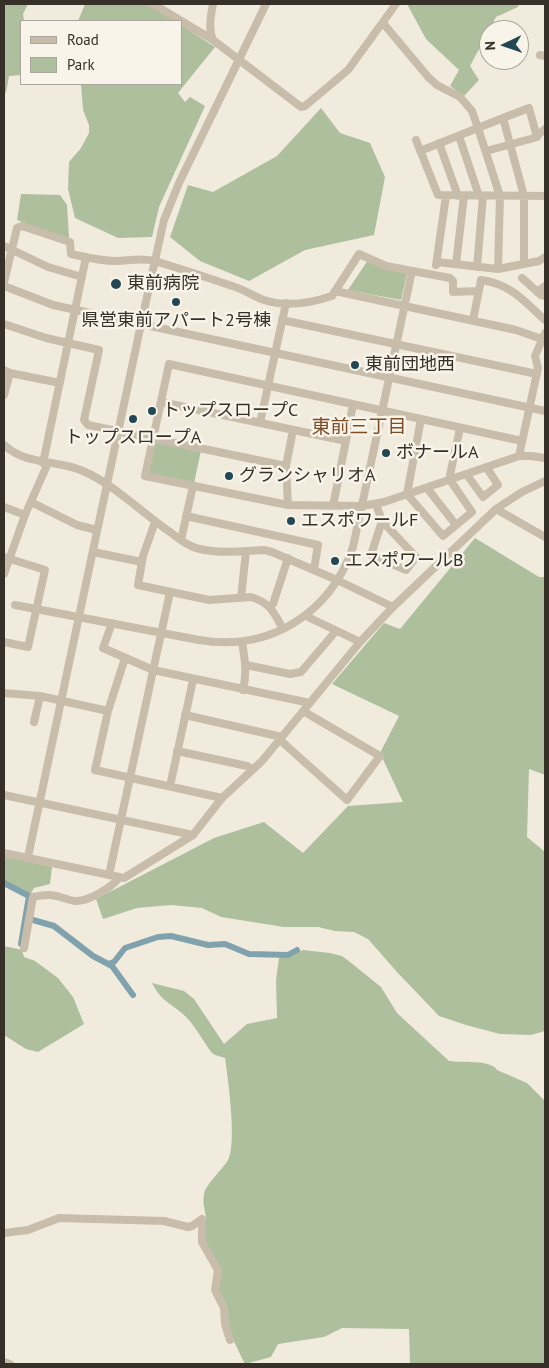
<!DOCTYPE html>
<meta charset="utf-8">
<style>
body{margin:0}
#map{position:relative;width:549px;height:1368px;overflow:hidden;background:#f1ebde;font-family:"PT Sans",sans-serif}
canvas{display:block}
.frame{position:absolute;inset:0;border:5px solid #363029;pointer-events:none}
.legend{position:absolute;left:20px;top:20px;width:162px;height:65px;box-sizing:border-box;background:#f8f4ea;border:1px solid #aaa69d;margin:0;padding:6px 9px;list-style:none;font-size:15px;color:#363029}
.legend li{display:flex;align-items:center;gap:10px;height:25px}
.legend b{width:25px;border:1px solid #aaa69d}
.north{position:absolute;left:479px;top:20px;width:50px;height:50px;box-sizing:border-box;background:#f8f4ea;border:1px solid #aaa69d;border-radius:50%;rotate:267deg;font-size:14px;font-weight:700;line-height:20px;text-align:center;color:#363029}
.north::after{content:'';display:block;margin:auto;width:18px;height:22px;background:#224855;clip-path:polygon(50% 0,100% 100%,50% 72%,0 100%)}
</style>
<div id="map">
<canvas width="549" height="1368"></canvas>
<div class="frame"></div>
<ul class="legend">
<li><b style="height:6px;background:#c8bdaa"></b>Road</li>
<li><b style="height:14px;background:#aebf9e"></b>Park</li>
</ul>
<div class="north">N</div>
</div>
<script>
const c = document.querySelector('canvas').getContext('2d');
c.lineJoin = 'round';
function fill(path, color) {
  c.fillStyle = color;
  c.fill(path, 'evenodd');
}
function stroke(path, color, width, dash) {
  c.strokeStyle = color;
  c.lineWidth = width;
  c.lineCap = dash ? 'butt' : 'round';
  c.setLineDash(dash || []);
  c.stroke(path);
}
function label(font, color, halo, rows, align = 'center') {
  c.font = font + ' "PT Sans","Noto Sans JP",sans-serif';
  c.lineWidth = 5;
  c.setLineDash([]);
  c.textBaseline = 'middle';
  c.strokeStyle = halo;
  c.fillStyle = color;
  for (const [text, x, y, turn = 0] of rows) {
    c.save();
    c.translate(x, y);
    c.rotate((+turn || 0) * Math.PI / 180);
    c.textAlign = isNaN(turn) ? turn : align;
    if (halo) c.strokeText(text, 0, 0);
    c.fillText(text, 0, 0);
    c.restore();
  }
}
const green = new Path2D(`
 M4,4H28L23,14L24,21H21V75L9,76L6,93H4Z
 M85,4H147L175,21H78Z
 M407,4H519L518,7L496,17L470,66L479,80L464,96L450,86L459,70L426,39Z
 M181,25L215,47L178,93L185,102L190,97L205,106L159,207L152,237L118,238L75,218L68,189L69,162L81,148L89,133V125L83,110L81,84H181Z
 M321,108L340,133L370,143L385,177L374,235L305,250L249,281L200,261L170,237L188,185L213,192L277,156Z
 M21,194L60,195L67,205L69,237L66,239L17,220Z
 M368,260L404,272L407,274L401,300L348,290Z
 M158,442L201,451L194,483L150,474L149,471L155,444Z
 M475,538L539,577H545V775L529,769L527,837L545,852V1031L531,1035L500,1034L466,1025L439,1016L397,972L368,939L354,932L335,931L318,927H284L221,917L202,908L171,905L137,908L103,919L96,899L214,838L264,822L303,853L348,806L403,802L380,753L399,716L332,684L384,623L400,629Z
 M4,856L52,867L50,884L34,888L30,895L4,882Z
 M4,946L22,950L24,957L35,961L58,978L73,997L84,1024L38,1052L26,1049L4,1035Z
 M303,950L330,953L342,956L350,962L381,987L397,1013L449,1061C462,1063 490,1059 497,1070L527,1083L545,1101V1364H410L409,1329L342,1328L324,1337L278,1344L271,1357L245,1364C235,1344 221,1315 218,1293C217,1285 222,1277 221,1270C219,1261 209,1252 206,1243C203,1235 206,1228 206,1220C206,1212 202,1204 204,1194C206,1184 222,1170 228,1160C237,1144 228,1078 225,1058L215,1055L211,1052C202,1039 194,1024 183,1014C169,1002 161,1001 152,983L184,991L194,999L224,1044L247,1024L277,1018L276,980L279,958L288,956Z`);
const canal = new Path2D(`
 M4,883L29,896L21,944
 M33,920L54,926L93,956L112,966L133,995
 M108,964L114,962L125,948L158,937L171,936L208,945L225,944L249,954L288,955L297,950`);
const minor = new Path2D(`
 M153,4L213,40
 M213,4C211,15 208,29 213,40L301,107L305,106L348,70L396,4
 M383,23L429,78L437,85L460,97L472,111L478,128L500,196L498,269
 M540,55L545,56
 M503,118L529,108L537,137
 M459,136L479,196
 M416,140L438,195L545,196
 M439,143L458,196
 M420,151L503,118L524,196V264
 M486,151L534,138L545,129
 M4,246L48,267L82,277
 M437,262L498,269L539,261L545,257
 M456,264L464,196
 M436,265L446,196
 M477,267L483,196
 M522,278L541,295L545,296
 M4,282L17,228L22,226L70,242L71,254C85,257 100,261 115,261C131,261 138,257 155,261C181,269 206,277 232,286C243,289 253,296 264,300C285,307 311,303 332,296L359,254L386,266L450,278L453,281V292L478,291
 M4,286L53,305L545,411
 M335,291L516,330L545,340
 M537,292L545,286
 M282,320L537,374
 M473,320L481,280C511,284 524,301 545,320
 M4,324L46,338L99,350L84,420L88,425L286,466
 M4,370L10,373L60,383
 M4,395L10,373
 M161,402L346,441
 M421,419L407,494L443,536L472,512L452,483L450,475L460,428
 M260,423L286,303
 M522,441L169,364L145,476L288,505L362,506L384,502L519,456H531L545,458
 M4,445C27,466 57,459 83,471C115,485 141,512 170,532C179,539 189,547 200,549C221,554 243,551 264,550L272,552L337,580L393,607
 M519,456L538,368L535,356L545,333
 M43,463L86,257
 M467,475L483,497L498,485L487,468
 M427,488L456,525
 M31,502L77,525L97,530
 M376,504L382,521L371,555L406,570L416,557L382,521
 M288,505L286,466L293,430
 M333,506L353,405
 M4,507L25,515
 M496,509L545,537
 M186,516L318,545L314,569
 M155,522L143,556L138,585L209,600L251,597C271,603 274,613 283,629
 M181,540L193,486
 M93,552L142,562
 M4,557L45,570L28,647L4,642
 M4,574L25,515L48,463
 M241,598L246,551
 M15,605L199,640C269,652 330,614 353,547L412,271
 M270,607L273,604L288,558
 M307,614L310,618L360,642
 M112,623L103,648L153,670L310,703
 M242,642C245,659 247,673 243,690
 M125,658L108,711L95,770L222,798
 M246,665L290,674L301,672L336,631
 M4,693L40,696L108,711
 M185,715L282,737
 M34,722L40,696
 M280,740L347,800L380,756L303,711
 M177,751L247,766L252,769
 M170,786L193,680
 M4,795L193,835
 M4,853L124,878L193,835L222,798L262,761L360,642L393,607L496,509L522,492L545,481
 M28,857L141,324L164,220L179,183L266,4
 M109,875L170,592
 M24,948L33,897C38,896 44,895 49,895C58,895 66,900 75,901C88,902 112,887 119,878
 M4,1233L28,1230L59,1218L164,1221L188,1227L192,1226L202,1219V1242L218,1270L215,1290L224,1308L225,1324L230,1340
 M4,1362L10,1364`);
const markers = [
 [116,284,6,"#224855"],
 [176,302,5,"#224855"],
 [355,365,5,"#224855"],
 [152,411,5,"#224855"],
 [133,419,5,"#224855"],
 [386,453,5,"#224855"],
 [229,476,5,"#224855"],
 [291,521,5,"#224855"],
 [335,561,5,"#224855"]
];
const poiNames = [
 ["東前病院",127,284],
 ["県営東前アパート2号棟",176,321,"center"],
 ["東前団地西",365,365],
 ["トップスロープC",162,411],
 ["トップスロープA",133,438,"center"],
 ["ボナールA",396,453],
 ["グランシャリオA",239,476],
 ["エスポワールF",301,521],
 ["エスポワールB",345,561]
];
const neighbourhoodNames = [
 ["東前三丁目",359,428]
];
fill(green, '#aebf9e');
stroke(canal, '#7fa2ac', 6);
stroke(minor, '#c8bdaa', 8);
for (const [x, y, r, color] of markers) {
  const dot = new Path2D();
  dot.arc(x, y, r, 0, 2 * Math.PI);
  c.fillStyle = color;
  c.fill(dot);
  stroke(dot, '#f8f4ea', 2);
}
label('18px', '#363029', '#f8f4ea', poiNames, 'left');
label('19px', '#7f4c28', '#f8f4ea', neighbourhoodNames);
</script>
